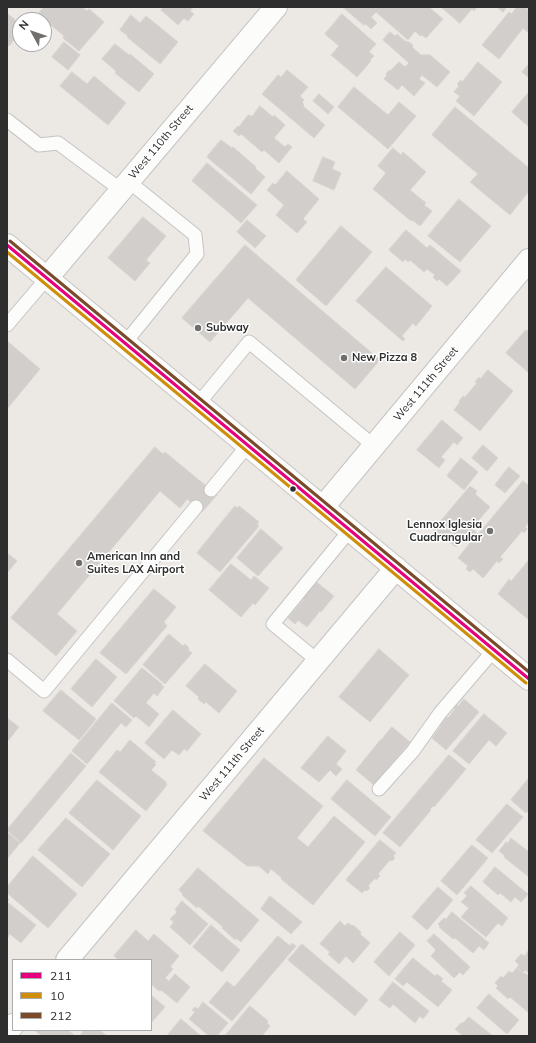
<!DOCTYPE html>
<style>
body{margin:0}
#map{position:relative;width:536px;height:1043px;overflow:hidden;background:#ece8e4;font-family:Mulish,sans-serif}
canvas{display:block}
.frame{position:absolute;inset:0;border:8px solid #2e2e2e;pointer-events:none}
.legend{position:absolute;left:12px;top:959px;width:140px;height:72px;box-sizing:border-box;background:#fff;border:1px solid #ababab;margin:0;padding:5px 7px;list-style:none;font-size:12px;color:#2e2e2e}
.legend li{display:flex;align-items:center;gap:8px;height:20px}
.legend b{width:20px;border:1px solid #ababab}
.north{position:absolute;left:12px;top:12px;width:40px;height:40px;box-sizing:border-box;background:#fff;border:1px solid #ababab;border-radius:50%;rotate:310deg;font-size:11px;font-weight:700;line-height:16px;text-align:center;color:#2e2e2e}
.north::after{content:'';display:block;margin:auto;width:14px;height:18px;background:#706f6e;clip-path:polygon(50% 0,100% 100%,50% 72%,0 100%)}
</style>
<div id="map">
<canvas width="536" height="1043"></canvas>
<div class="frame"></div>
<ul class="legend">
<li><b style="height:5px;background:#e5007d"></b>211</li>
<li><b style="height:5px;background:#cf8e09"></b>10</li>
<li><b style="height:5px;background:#7a4b2a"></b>212</li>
</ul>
<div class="north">N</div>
</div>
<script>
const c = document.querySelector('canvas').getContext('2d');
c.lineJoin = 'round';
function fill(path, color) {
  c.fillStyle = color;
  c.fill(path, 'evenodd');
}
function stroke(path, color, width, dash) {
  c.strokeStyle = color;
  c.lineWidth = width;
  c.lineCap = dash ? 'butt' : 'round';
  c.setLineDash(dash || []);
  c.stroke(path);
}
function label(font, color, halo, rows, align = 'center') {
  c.font = font + ' Mulish,sans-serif';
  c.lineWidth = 3;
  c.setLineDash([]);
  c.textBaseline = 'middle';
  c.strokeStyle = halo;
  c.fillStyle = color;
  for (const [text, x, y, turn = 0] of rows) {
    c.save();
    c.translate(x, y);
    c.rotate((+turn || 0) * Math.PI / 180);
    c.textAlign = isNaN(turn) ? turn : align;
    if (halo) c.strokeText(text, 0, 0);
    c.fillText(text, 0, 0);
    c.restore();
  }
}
const building = new Path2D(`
 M44,7H82L87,11L89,9L104,22L79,51L63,38L64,36L38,14Z
 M164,7H193L190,11L194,14L188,21L184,18L178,25L161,10Z
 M343,7H429L443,19L426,38L422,35L420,36L415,31L408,40L376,12L371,17L377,23L371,29L366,24L364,25Z
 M441,7H477L474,11L472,9L460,23Z
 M497,7H507L503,12Z
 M517,7H525L529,10V33L523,28L499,59L482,45L509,12L511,14Z
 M7,13L20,24V32L9,46L7,44Z
 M342,14L376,44L369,52L374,56L370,60L371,61L357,77L331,55L339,46L325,34Z
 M131,15L140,23L146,16L178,42L160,64L127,37L128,36L120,30Z
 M390,32L395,36L397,34L406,42L407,41L413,45L412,47L421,55H430L450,72L437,87L422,75L419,79L425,83L414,96L402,85L398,90L384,79L387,75L386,74L389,70L390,71L399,62L405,67L409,63L383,40Z
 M64,42L80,55L68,70L52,57Z
 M115,44L129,55L130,54L154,74L139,92L115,73L116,71L102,59Z
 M478,62L502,82L474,116L456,101L460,96L454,92L459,86L457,84L461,80L462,82Z
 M529,64V78L522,72Z
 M287,70L308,87L300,96L304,100L302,102L304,105L303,106L325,125L314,138L262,94L278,75L281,77Z
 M72,72L87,84L94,76L126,103L108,125L60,86Z
 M354,87L388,115L399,102L416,116L388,149L338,107Z
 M529,92V127L512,112Z
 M319,94L334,107L328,114L313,101Z
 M260,106L273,117L274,115L285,125L274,138L285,147L288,144L292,147L279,163L264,150L262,152L241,134L239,136L233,131L238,126L239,127L248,115L252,116Z
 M455,107L529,168V191L510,215L470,182L478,174L432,135Z
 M221,140L232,148L233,147L256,167L255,168L265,177L251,194L207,157Z
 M393,148L401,155L403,152L426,172L410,190L426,203L424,205L432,211L420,226L412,220L411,221L373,189L386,173L378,166Z
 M323,157L335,162L332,169L341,173L334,190L313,181Z
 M207,163L257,205L241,223L192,181Z
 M287,171L319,199L303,219L307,222L297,233L276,215L284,205L267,190L273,183L275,185Z
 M459,199L491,226L460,262L428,236Z
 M143,217L166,236L146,260L150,263L135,281L108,258Z
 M247,220L266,236L255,248L237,232Z
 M341,226L372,252L326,306L296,280Z
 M406,230L427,248L430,245L461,271L447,286L439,279L437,281L433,277L435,275L427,269L424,272L410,260L408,262L405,259L403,262L389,250Z
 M245,245L380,360L355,389L248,298L210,342L182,318Z
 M386,267L432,306L416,326L413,323L402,336L405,339L403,341L356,301Z
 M526,330L529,332V373L506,353Z
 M7,341L40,369L7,409Z
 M488,370L513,391L480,431L454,410L460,402L459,401L463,396L465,397L477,383L475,382L479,377L480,379Z
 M442,420L463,438L457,445L454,442L441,457L445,460L439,468L417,450Z
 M483,445L498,458L487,471L472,458Z
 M155,447L163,454L165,452L217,495L202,512L187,499L180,508L160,491L57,614L77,631L56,656L11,618Z
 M461,458L478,472L464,490L447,476Z
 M509,467L520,476L505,493L495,485Z
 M523,481L529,486V522L525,527L527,529L524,533L522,531L500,557L503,559L499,563L497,561L483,578L473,569L470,572L466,569L468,566L458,558L470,543L464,538L456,547L445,538L444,539L433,530L470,486L477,491L475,494L490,507L472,528L478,534Z
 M235,506L237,508L239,506L259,522L257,524L259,526L220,572L197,553Z
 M261,529L283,548L258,576L237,558Z
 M7,553L17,561L7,573Z
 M529,560V603L527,605L529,606V620L498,594L509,579L511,581Z
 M231,564L251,580L254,576L269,588L255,605L253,603L241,617L209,590Z
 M315,581L334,596L321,612L320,611L307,627L298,620L295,624L288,618L304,599L302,597Z
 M154,589L176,607L164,622L167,626L126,674L100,653Z
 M169,634L183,646L185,644L189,648L188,650L192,653L165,684L143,665Z
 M379,649L409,675L370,722L339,697Z
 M96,659L117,677L92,707L71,689Z
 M205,664L237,691L219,713L206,702L204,704L198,699L199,697L186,686Z
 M142,668L162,684L161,685L164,687L157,696L154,693L146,703L159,714L149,727L136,716L134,718L114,701Z
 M61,690L96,719L79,740L43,711Z
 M464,699L479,712L446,750L432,738L441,726L440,725L447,717L448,718L455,709H454L456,705L458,706Z
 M112,703L132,720L126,727L121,723L87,764L72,751Z
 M173,710L201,734L187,751L184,749L179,755L172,750L164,759L145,743Z
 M484,714L507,733L496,746L489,740L469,764L453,751Z
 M7,718L19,727L7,742Z
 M392,727L410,742L374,785L356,770L381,739V740Z
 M328,736L346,751L336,764L342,769L336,776L330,770L319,782L301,768Z
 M130,740L156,762L154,763L156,765L151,770L166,782V783L167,785L146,811L99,772L117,750L120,752Z
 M71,753L86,766L21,843L7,830Z
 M449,755L466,769L434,807L433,806L430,809L431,810L400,847L383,833Z
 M264,758L323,806L297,838L308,847L334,816L365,842L313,905L281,879L282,878L271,869L268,874L259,866H247L203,831Z
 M529,778V810L526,813L511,800Z
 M97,780L141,816L113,850L69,813Z
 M347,780L391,817L375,836L331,799Z
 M507,804L523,817L492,853L476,840Z
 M66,818L110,854L82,887L38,850Z
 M7,832L20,843L7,859Z
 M511,838L529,852V877L504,857L505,856L499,851L506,842L508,843Z
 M380,840L396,853L393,856L395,858L392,861L390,860L378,874L380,876L376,880L375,878L368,886L370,888L367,891L365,890L362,893L346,880Z
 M472,845L488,858L457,895L441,881Z
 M33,856L77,894L48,928L7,893V887Z
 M495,867L528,894L521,902L515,897L511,902L500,893L498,895L483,882Z
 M198,868L259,920L241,942L236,938L235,940L222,928L223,927L198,906L197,908L182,895L183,894L179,890Z
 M471,886L508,918L502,926L498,923L486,937L461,917L469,908L461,902L467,896L464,893Z
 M438,887L453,900L427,930L412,917Z
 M270,896L302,922L291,934L261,909Z
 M7,898L9,900L7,902L36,925L21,943L10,934L7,938Z
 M182,901L208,924L190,945L170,927L174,922L170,919L177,912L175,910Z
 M452,912L489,943L484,950L479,946L473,953L455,938L453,939L439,927L440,926L438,924L444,918L446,919Z
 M340,921L345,926L348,923L352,926L353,925L361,932L360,934L370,943L353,963L346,956L339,964L328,954L330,952L320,944Z
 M211,925L240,950L222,972L193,947Z
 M136,930L148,941L154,934L179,956L170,967L173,969L165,978L169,981L175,974L190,987L177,1003L161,990L159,991L151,984V960H119L114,956Z
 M400,932L415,945L389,976L374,962Z
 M434,934L470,967L463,975L460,972L454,978L431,956L436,950L427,941Z
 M278,936L290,946L292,943L296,946L232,1021L209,1002L227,981L234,987Z
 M302,944L368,1000L355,1016L288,960Z
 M529,950V973L525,970L523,973L517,967L519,965L515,961L521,954L524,956Z
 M413,958L435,976L437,974L443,979L441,981L452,990L438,1007L407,982L403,986L395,979Z
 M517,968L524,974L525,973L529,976V1013L510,997L508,999L496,988L498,986L495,983L501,976L503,978L509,971L512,973Z
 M393,982L429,1011L423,1019L420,1016L415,1023L393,1004L390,1008L379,1000Z
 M489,994L519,1020L507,1034L477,1008Z
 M151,995L165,1007L151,1023Z
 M203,1002L228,1023L217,1036H209L189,1019L195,1012L192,1010L195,1007L198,1009Z
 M250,1006L268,1021L267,1023L270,1026L262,1036H225Z
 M469,1017L493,1036H463L455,1029L461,1023H463Z
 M181,1019L201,1036H167Z
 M35,1030H68L75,1036H42Z
 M84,1030H99L107,1036H80Z`);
const lane = new Path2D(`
 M7,120L39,145L58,143L121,190
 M7,325L47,278
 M125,343L197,254L195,235L128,181
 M198,404L249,342L374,446
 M211,490L248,445
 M7,660L44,691L196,507
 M318,661L273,624L350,530
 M379,789L413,751L440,713L494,650`);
const street = new Path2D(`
 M47,278L276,7
 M323,507L529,260
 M67,960L396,568
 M7,1032L13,1025`);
const secondary = new Path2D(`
 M7,245L529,679`);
const bus1 = new Path2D(`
 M7,245L529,679`);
const bus2 = new Path2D(`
 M7,252L526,683`);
const bus3 = new Path2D(`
 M10,241L529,672`);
const markers = [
 [198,328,4,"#706f6e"],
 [344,358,4,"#706f6e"],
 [293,489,3.5,"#2e2e2e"],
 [490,531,4,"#706f6e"],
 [79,563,4,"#706f6e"]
];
const streetNames = [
 ["West 110th Street",161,142,-50],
 ["West 111th Street",426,384,-50],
 ["West 111th Street",232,764,-50]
];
const poiNames = [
 ["Subway",206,328],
 ["New Pizza 8",352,358],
 ["Lennox Iglesia",482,525,"right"],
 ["Cuadrangular",482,538,"right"],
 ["American Inn and",87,557],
 ["Suites LAX Airport",87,570]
];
fill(building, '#d1cecb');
stroke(building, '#d7d4d0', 1);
stroke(lane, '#c5c4c5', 15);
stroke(street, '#c5c4c5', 24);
stroke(secondary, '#c5c4c5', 24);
stroke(lane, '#fcfcfb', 13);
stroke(street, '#fcfcfb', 22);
stroke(secondary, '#fcfcfb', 22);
stroke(bus1, '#e5007d', 3);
stroke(bus2, '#cf8e09', 3);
stroke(bus3, '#7a4b2a', 3);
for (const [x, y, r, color] of markers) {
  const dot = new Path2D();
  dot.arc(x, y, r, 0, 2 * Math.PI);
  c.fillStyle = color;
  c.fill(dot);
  stroke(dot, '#fff', 1.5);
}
label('11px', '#2e2e2e', '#fff', streetNames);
label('bold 11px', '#2e2e2e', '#fff', poiNames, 'left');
</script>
